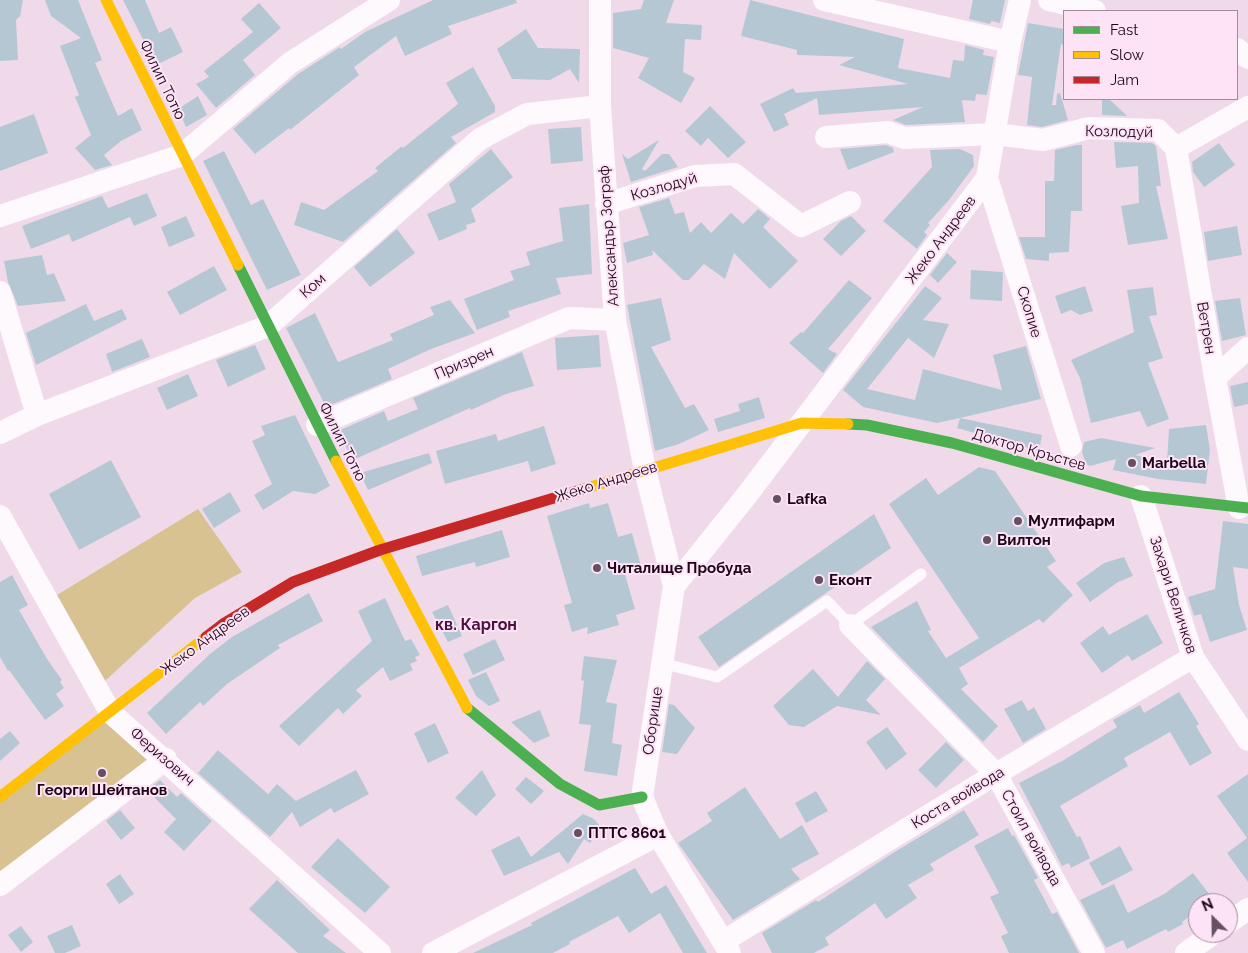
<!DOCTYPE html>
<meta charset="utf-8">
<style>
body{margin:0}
#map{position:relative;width:1248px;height:953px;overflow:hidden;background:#f0daea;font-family:Raleway,sans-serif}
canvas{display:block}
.legend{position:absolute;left:1063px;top:10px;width:175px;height:90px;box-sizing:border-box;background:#fee2f6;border:1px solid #a48a9d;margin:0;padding:6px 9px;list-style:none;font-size:15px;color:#1c0617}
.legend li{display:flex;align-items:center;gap:10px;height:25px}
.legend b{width:25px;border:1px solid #a48a9d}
.north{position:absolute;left:1188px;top:893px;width:50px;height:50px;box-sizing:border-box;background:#fee2f6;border:1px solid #a48a9d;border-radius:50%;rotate:337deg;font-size:14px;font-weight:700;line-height:20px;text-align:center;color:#1c0617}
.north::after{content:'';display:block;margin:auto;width:18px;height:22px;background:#665061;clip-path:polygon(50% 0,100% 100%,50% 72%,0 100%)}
</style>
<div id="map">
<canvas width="1248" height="953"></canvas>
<ul class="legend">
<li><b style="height:6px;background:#4caf50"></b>Fast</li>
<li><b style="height:6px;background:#ffc107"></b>Slow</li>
<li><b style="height:6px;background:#c62828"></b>Jam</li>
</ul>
<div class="north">N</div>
</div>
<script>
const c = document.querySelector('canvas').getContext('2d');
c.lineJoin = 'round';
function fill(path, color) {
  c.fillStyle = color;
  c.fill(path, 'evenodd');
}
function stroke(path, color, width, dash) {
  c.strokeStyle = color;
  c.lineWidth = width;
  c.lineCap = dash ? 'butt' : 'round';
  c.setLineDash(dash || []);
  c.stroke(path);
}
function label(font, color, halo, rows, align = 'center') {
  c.font = font + ' Raleway,sans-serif';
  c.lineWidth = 4;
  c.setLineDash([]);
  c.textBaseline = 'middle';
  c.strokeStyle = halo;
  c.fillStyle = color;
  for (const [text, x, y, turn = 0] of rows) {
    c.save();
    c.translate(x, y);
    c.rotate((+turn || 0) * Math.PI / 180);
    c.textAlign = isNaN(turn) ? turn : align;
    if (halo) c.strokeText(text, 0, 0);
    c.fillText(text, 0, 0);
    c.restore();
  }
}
const green = new Path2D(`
 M198,509L242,572L195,598L105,681L57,595Z
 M110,712L166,759L0,885V797Z`);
const building = new Path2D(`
 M0,0H23L20,16L16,20L18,60L0,61Z
 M45,0H78L102,60L95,63L118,116L132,108L142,130L121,141L104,155L112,165L95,170L75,148L91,135L75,97L79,95L60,46L81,38L51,16Z
 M123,0H145L159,33L171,27L183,52L156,65Z
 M433,0H516L517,3L448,26L452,34L405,56L396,36L354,67L359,75L290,130L289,128L255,154L233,129L298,74L340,47L341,49L365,32Z
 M644,0H674L666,23L702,25L701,40L685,39L683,72L695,78L681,103L638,78L649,58L613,48V13L641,9Z
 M750,0L904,39L898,68L950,78L953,60L964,61L965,45L984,50L983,55L994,57L987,95L976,94L975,101L962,100L965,122L906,125L893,120L923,107L819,115L817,98L784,114L789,125L774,132L760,104L793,88L796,93L908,84L839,65L855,57L797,55V50L741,36Z
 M973,0H1005L1000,23L991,21L990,24L969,19Z
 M259,3L281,28L243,60L255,75L216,108L196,84L209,77L204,71L253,32L241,19Z
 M1028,23L1064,29V45L1061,44L1052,105H1056L1057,94L1060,93L1068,120L1042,127L1027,125L1032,77L1018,75Z
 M526,29L538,48L580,49L579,83L570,69L550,80L512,79L497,49Z
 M473,67L495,106V112L451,137L456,143L343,242L294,225L301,202L324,210L378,171L375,168L402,146L403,148L458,104L446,83Z
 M198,96L207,115L186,127L178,109Z
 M1102,99H1109L1127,116L1102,115Z
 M710,106L746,142L728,158L708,138L701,146L685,131Z
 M34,114L48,153L0,171V127Z
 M581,127L583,161L551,164L548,129Z
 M659,140L642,169L645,171L662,154H669L678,167L631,182L622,154L628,159Z
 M1114,142L1152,143L1156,146L1161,186H1156L1168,239L1128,245L1121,206L1139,203L1138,166L1116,168Z
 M1219,143L1235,165L1204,187L1193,172L1192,162Z
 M886,145L893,148L894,152L848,170L840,149Z
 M1077,145H1082V211H1071L1069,252L1049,253V261L1026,259L1019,237H1045V181H1054L1055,150Z
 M491,149L513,177L471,209L476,222L466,225L467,229L439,241L427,214L456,202L449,184Z
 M960,149L973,155L974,166L949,200L928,223L930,225L924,232L927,235L917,249L883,221L932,167L930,150Z
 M224,151L251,205L263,199L301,275L267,290L203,161Z
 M147,193L157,216L134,226L130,217L72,242L69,234L31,249L22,226L102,196L108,208Z
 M669,198L675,214L684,212L690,233L701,222L711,233L731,213L743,224L758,209L770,219L763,227L798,261L770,289L734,253L725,279L704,264L689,280H683L652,250L653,255L627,263L623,243L649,235L639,207Z
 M589,204L592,274L556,278L561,294L508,311L510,317L477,330L464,299L514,280L510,271L530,265L526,252L563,241L559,208Z
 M186,216L195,236L169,247L161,227Z
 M851,216L866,231L841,256L823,239L841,221Z
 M1237,226L1242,255L1208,261L1204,232Z
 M397,229L415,253L370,287L354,267Z
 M947,253L957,262L938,283L930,275Z
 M42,255L47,275L54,273L66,301L18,306L8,282L4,261Z
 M214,266L227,290L180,315L167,292Z
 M971,270L1003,272L1002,301L970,299Z
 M849,280L872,298L828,349L837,354L823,373L789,343L801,332L803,333Z
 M925,286L942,298L923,320L949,324L934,358L908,338L867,389L915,400L923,369L1002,390L993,355L1026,346L1041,399L960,418L1042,435L1039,451L957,428L960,418L937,423L863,407L843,390Z
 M1085,286L1093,311L1080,315L1071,310L1061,314L1055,296Z
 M1153,287L1157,315L1149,316L1163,358L1148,363L1169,419L1147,427L1140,411L1091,423L1080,378L1071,360L1134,332L1127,290Z
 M661,298L671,340L651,347L685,408L694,404L709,430L679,444L655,451L627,305Z
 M1240,298L1246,335L1222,341L1215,301Z
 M450,300L475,333L431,349L388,369L392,379L326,407L286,328L315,313L338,362L393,340L390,334L434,315L430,307Z
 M86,304L94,321L122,309L127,319L36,365L26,333Z
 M599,335L601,367L557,370L555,338Z
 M142,339L150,357L112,372L106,354Z
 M255,345L266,369L228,387L216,360Z
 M522,352L534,386L506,394L471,410L470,408L353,460L338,431L384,411L388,421L418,409L413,398Z
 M188,374L198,396L167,410L157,388Z
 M1248,382V404L1234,407L1230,386Z
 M759,397L765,418L718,432L714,419L740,411L738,404Z
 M295,415L330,486L315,494L293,491L263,510L254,495L272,484L252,441L265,435L261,426Z
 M1206,425L1210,450L1206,484L1158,479L1113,470L1116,459L1090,466L1086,464L1082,452L1084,442L1101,438L1155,448L1135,455L1167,462L1169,429Z
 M544,426L556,464L531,472L528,461L445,484L436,451L496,434L498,441Z
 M429,453L432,463L368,490L360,473Z
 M111,460L141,517L79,550L49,494Z
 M979,467L995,471L1056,561L1047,567L1073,595L1043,623L1039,619L959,668L968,684L961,689L998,726L983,742L871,627L917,601L931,630L928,631L946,658L979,638L889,504L926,478L938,495Z
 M230,492L241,511L214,528L202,509Z
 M589,503L590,508L608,503L618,537L632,533L641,566L624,571L635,609L616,615L619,625L587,634L588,627L572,632L564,605L572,603L547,516Z
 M874,514L891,548L719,667L698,637Z
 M1223,521L1248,524V569L1233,567L1239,605L1247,630L1210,642L1201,614L1194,616L1188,597L1215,589Z
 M502,530L510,557L476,567L475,562L422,576L416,556Z
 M1124,557L1133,576L1118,582L1090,602L1076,583L1104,563Z
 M12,575L28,605L19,610L47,659L62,680L60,682L64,688L56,694L64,706L45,720L9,670L8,671L0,657V582Z
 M309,593L323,621L278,645L280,648L227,684L203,706L200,702L166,734L147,713L210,654L232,637Z
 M385,598L405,641L411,639L420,655L415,657L417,661L410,664L413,670L390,681L383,667L356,690L362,696L343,714L338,708L299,746L279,726L372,641L358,611Z
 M448,605L462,636L448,642L432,612Z
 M1147,614L1163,643L1132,661L1128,655L1102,673L1080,643L1103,626L1109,635Z
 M495,639L505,660L473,675L463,654Z
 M584,656L617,660L606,702L617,704L612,743L622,745L617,776L584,771L591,725L579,724L584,681L581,680Z
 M867,661L885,679L866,700L881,715L837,706L804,727L789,725L773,706L813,669L838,697Z
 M486,672L500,701L489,706L476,696L468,680Z
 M1179,692L1199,724L1196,726L1212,753L1190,766L1170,732L1124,758L1128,766L1060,806L1077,837L1080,836L1090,858L1071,868L1069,863L1062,866L1019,783L1064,760L1117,727L1113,720L1140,705L1144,713Z
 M1022,700L1028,711L1034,707L1046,729L1023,743L1004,709Z
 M669,704L674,705L695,728L677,754L662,752Z
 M540,710L550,736L534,743L511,722Z
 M435,723L449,753L428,763L414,733Z
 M887,727L907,754L886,770L866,742Z
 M10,731L20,743L0,761V739Z
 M946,742L964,760L936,788L918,770Z
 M218,750L268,794L277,784L296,801L356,770L369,794L334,813L331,808L300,827L292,812L270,837L198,773Z
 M482,770L496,795L476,816L455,798Z
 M1248,774V882L1227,853L1247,838L1217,796Z
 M526,777L544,791L531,804L515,789Z
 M160,780L177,797L181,793L212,821L184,851L164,832L176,819L147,790Z
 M745,787L780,839L802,825L819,854L791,869L800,879L733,920L678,843L712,821L707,813Z
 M816,791L828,811L806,823L795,803Z
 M120,810L135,828L121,840L106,821Z
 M964,810L979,835L930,864L934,870L908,885L917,898L886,919L875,903L825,938L829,945L814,953H772L762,933L816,900L818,902L893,853Z
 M583,814L594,819L600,826L590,843L584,839L568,864L559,852L504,876L491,850L519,836L531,857Z
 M1008,828L1012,836L1014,835L1038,878L1034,880L1052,914L1057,912L1079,953H1009L1001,936L1008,933L990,897L999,893L974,846Z
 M338,838L390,887L365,913L311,867Z
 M1120,846L1133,870L1102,886L1089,863Z
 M635,868L651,894L666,885L707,953H683L660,913L629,933L618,916L569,942L570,944L553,953H473L532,925L531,923Z
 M1193,873L1213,899L1208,903H1198V910L1182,922L1183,924L1168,932L1166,929L1127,949L1123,940L1106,948L1080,900L1114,884L1128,913L1164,894Z
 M120,874L134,894L119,904L106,884Z
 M277,880L330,930L323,936L346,953H298L249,909Z
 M72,925L81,946L65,953H55L47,936Z
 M21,926L33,942L21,952L8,935Z`);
const lane = new Path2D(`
 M661,663L717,677L827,601L850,625L921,574`);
const street = new Path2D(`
 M600,0V106L615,320L645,470L674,586L642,797L658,835L730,953
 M824,0L1010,42
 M1049,0L1095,11
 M1237,49L1248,58
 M826,137L888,132L904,138L995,134L1043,140L1089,128L1158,130L1176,148L1248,107
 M1176,148L1215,378L1239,508
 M987,178L1071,446
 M606,204L695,176L734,174L801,226L850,202
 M0,216L182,155L290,63L389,0
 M0,292L37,415
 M1215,378L1248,348
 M317,425L569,318L615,320
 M0,433L37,415L268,326L480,139L527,114L600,106
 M1141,496L1193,657L1248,740
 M0,516L110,712L380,953
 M674,586L747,495L987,178L1010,42L1020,0
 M850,625L996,774L1094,953
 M0,885L166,759
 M1228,923L1248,909
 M724,941L996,774L1193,657
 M433,953L658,835
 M1186,953L1214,933`);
const fast = new Path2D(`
 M238,265L336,461
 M848,424L867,425L952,443L1141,496L1248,508
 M467,708L560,784L599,805L642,797`);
const slow = new Path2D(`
 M106,0L238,265
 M336,461L467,708
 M584,489L802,423L848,424
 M0,797L206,637`);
const jam = new Path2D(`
 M206,637L223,624L293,582L380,550L584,489`);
const markers = [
 [1132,463,5,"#665061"],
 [777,499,5,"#665061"],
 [1018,521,5,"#665061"],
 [987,540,5,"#665061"],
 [597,568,5,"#665061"],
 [819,580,5,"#665061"],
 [102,773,5,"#665061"],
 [578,833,5,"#665061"]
];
const streetNames = [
 ["Филип Тотю",162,80,64],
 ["Козлодуй",1119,132,1],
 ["Козлодуй",664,187,-16],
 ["Александър Зограф",609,236,-94],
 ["Жеко Андреев",941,240,-53],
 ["Ком",313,286,-41],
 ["Скопие",1029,312,73],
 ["Ветрен",1206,328,80],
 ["Призрен",464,363,-23],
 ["Филип Тотю",342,442,63],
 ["Доктор Кръстев",1029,450,16],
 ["Жеко Андреев",606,482,-17],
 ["Захари Величков",1173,595,72],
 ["Жеко Андреев",205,641,-36],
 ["Оборище",653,721,-82],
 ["Феризович",162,757,41],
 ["Коста войвода",958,798,-31],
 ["Стоил войвода",1031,838,61]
];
const poiNames = [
 ["Marbella",1142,463],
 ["Lafka",787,499],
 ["Мултифарм",1028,521],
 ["Вилтон",997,540],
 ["Читалище Пробуда",607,568],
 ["Еконт",829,580],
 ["Георги Шейтанов",102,790,"center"],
 ["ПТТС 8601",588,833]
];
const neighbourhoodNames = [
 ["кв. Каргон",476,625]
];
fill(green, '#d8c292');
fill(building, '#b6c7d4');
stroke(lane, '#fdf9fc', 11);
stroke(street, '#fdf9fc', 22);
stroke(fast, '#4caf50', 11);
stroke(slow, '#ffc107', 11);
stroke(jam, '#c62828', 11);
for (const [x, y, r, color] of markers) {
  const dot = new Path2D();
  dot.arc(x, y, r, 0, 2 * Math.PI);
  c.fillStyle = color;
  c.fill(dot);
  stroke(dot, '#fee2f6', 2);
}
label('15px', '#1c0617', '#fee2f6', streetNames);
label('bold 15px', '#1c0617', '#fee2f6', poiNames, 'left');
label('bold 16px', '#4a123f', '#fee2f6', neighbourhoodNames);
</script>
